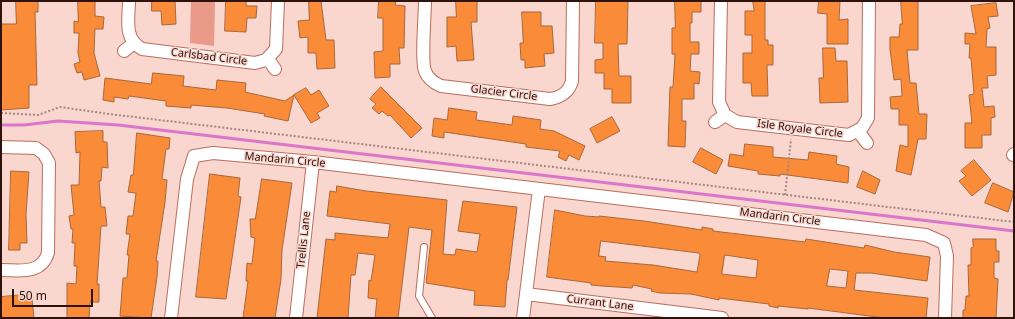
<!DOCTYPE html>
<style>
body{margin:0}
#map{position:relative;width:1015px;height:319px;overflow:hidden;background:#f9d6ce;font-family:"Noto Sans",sans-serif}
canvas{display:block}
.frame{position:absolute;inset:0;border:2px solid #30120c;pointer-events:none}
.scale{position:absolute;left:12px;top:289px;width:81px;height:18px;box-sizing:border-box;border:2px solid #30120c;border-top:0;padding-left:5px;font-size:12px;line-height:14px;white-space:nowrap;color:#30120c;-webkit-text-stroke:3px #f9d6ce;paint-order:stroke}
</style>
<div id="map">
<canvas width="1015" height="319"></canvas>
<div class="frame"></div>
<div class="scale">50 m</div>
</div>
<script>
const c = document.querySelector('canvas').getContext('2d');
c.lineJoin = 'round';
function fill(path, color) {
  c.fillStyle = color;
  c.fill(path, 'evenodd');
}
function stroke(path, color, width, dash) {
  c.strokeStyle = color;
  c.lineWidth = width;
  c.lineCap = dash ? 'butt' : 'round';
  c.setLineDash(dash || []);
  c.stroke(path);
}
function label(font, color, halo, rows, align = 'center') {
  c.font = font + ' "Noto Sans",sans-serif';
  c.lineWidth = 3;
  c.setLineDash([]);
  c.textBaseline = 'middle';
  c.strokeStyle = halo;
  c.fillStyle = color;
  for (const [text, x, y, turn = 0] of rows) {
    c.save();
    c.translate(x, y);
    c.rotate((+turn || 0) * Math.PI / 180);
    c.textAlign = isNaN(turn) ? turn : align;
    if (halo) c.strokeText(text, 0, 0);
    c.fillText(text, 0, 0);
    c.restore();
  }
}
const green = new Path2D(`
 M191,1H215L214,46L190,43Z`);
const stream = new Path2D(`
 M1,125H24L58,121L118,125L1014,231`);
const building = new Path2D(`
 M16,1H38V12H35L37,85H29V108L1,110V24H16Z
 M78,1H95V16L104,17L103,29H95L94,53L100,76L84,80L82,72L77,73L74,64L80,62L78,53L79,33H74V21L78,22Z
 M152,1H175L176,24L162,25L161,11H152Z
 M226,1H246V6H257L256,18H247L246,32L225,31Z
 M309,1H321L326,40H334L335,68L317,69L316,53H308V37L300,38L298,21L309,20Z
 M379,1H396L395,5L405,6L404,48H399L400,64H390V77L375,78L374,52L383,51V18H378Z
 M456,1H477V22H471L474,60L457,61L456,46L447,47V17H456Z
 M596,1H628L627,44H618L619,76H631V103H612V89H604V73H595V60L603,59V43H595Z
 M675,1H701V12H692V23H690V42H699V54H691L690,71L700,72L699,84L694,83V99H682V121H686L685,147L668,146L670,87H673L675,54H672V28H675Z
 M753,1H765V40H768V45H773V65H767L768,96H752L751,83H743V53H752V35H745V11H754Z
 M819,1H840L839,20L848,19V44H827V14L818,13Z
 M901,1H918V50H907L910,83H916L919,114H927L926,139H918L911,175L896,171L900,145L908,147V125H899V109H891L890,97L902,96L901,79L894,80L890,49V37H899L900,24H902Z
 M996,3L998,16L988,17L990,28L987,29L986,47H996V75L987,76L988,88H982L984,107L994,106L995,117L991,118V135H982V148H965V123H972L969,95L974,94L971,58H969L970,44H965V33L976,34L971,6Z
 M522,12H541V26H552L554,53L544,54L545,66L525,68V60H521L520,43H523Z
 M823,48H835L836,61H847L848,102L820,103L819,78H823Z
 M153,73L184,76L183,86L216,90L217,80L246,83L245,92L285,101L294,95L288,121L264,116L265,114L227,108L191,105V108L166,106V101L129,96L128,99L114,97V102L103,100L105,78L151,84Z
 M381,87L422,128L411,138L390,115L388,116L382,111L379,114L372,108L376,104L370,99Z
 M306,88L311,95L319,90L329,106L317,113L320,118L311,123L294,95Z
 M449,108L477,112L476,120L512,125L513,116L541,120L540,129L554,131L585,146L579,160L569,155L566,161L558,157L560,151L526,147V144L444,132V138L432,136L434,118L447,120Z
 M612,117L620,131L597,143L590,129Z
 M103,131V142H107L108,168L102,167L101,181H99L101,207H105L107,226H101L97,284H99V302H90L89,318H67V283L76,284L77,266H74L75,243H72L73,229H71L69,216L74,215L71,185H79L80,152L76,153L75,132Z
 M137,133L170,138L169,149H166L162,179L167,180L165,202L156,261H158L157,277L151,318L120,316L123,278H127L129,255H127L130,234H126L128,216H133L136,193L128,192L131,175H133Z
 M745,144L773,147V157L808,160L809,152L837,156L836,164L849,167L848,183L780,174V176L758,174V171L728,166L730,154L743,156Z
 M701,148L723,160L716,174L693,162Z
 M974,160L991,180L972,196L959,181L966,176L961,171Z
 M11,171L29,172L26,214L27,243H20V250H9Z
 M863,171L880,180L875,194L857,187Z
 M210,174L240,178L238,196L241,197L226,299L196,297Z
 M262,179L292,183L282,250L281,279L275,318H243L248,281H246L247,263L252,264L255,238L251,237L250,219H255Z
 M993,183L1014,192L1008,212L985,203Z
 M337,186L366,191L447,200L443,254L455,255L456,249L477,252L480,234L458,231L463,201L517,207L508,280H507L505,307L474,305L475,291L426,283L432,230L409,227L398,318H375L377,299L368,298L369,280L371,281L375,255L358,253L355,275H351L348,318H317L326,239L335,240V233L388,238L390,224L327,216L330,191L336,192Z
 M555,210L585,216L599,217V216L644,221L702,230V227L713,229V231L805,242L806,239L864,248L865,245L894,252L930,257L927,281L871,273H856L854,290L928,298L926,318H885L808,308V309L778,306V308L769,306V304L719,298V300L691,294L660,293L651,291L652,289L633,285L632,288L602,286L591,285V283L547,277ZM601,241L699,253L700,255L697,272L653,265L605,261L606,257L599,256ZM725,255L758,260L756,278L722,274ZM830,269L848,271L846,288L827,286Z
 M973,239H996V251H999V262H994V278L998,279L996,318H963V310H965L966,296H969L968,265H971V248L973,247Z
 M24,295L25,299H32L34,318H1V297Z`);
const path = new Path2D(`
 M1,113L38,115L60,107L109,114L1014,222
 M785,195L791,139`);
const lane = new Path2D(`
 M424,247L419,296L432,318`);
const street = new Path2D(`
 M129,1C129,18 123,39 142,49L255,63L266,60L276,49L278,1
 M425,1C425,15 421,62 425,71C428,79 434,83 441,86L550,99C562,97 569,92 572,81L573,1
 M721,1L719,102L725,115L737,122L849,135L862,128L868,118L869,1
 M124,51L134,43
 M268,59L275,69
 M715,122L725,115
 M858,131L867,143
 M1,147L36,148L44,154L49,163L48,253C41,275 20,270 1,270
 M1013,155L1014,154
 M526,294L722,318
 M171,318L187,179L194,156L213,153L313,162L926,235L944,243L947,256L945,318
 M296,318L313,162
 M523,318L539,189`);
const streetNames = [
 ["Carlsbad Circle",209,57,7],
 ["Glacier Circle",504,93,7],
 ["Isle Royale Circle",800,129,7],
 ["Mandarin Circle",285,160,5],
 ["Mandarin Circle",780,217,7],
 ["Trellis Lane",304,240,-84],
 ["Currant Lane",600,303,7]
];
fill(green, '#e99a88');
stroke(stream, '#db76cb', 3);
fill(building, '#fa8b38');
stroke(building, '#a9673b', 1);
stroke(lane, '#bb6d5d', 8);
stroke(street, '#bb6d5d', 14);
stroke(path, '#a7867f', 2, [2, 2]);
stroke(lane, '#fff', 6);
stroke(street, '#fff', 12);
label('11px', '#30120c', '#f9d6ce', streetNames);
</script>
